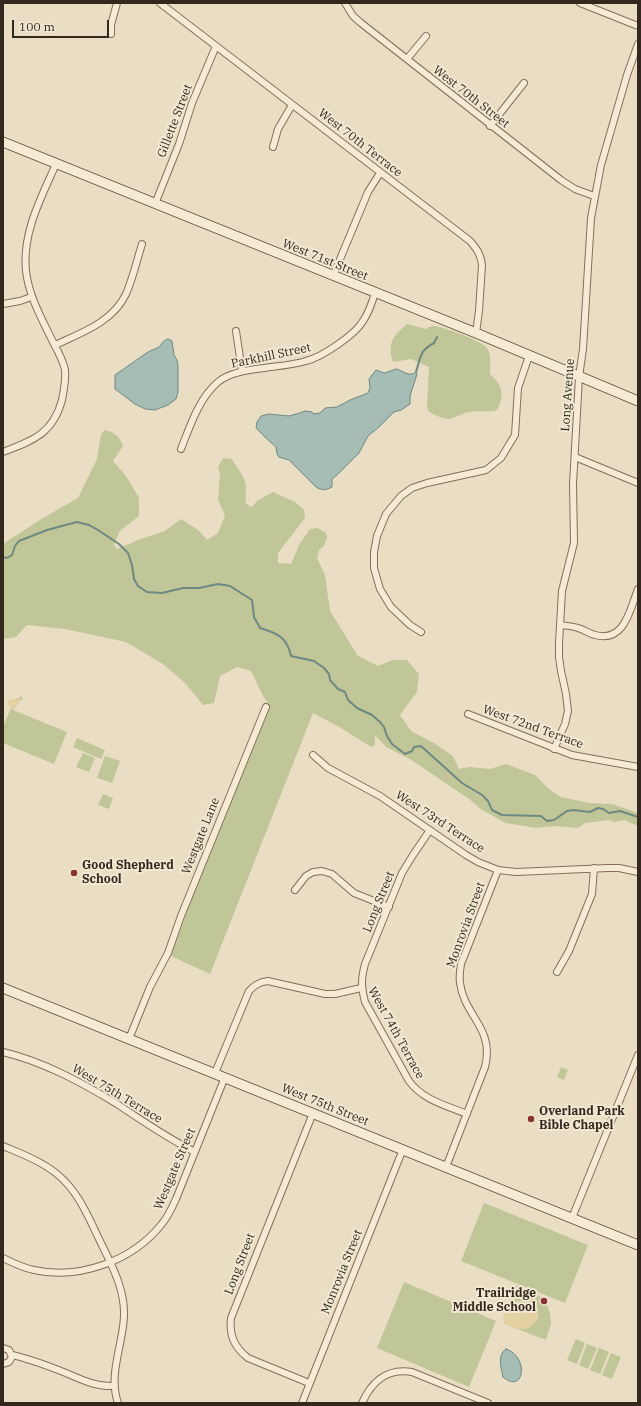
<!DOCTYPE html>
<style>
body{margin:0}
#map{position:relative;width:641px;height:1406px;overflow:hidden;background:#e9ddc3;font-family:"IBM Plex Serif",serif}
canvas{display:block}
.frame{position:absolute;inset:0;border:4px solid #33281e;pointer-events:none}
.scale{position:absolute;left:12px;top:20px;width:97px;height:18px;box-sizing:border-box;border:2px solid #33281e;border-top:0;padding-left:5px;font-size:12px;line-height:14px;white-space:nowrap;color:#33281e;-webkit-text-stroke:3px #f1e8d2;paint-order:stroke}
</style>
<div id="map">
<canvas width="641" height="1406"></canvas>
<div class="frame"></div>
<div class="scale">100 m</div>
</div>
<script>
const c = document.querySelector('canvas').getContext('2d');
c.lineJoin = 'round';
function fill(path, color) {
  c.fillStyle = color;
  c.fill(path, 'evenodd');
}
function stroke(path, color, width, dash) {
  c.strokeStyle = color;
  c.lineWidth = width;
  c.lineCap = dash ? 'butt' : 'round';
  c.setLineDash(dash || []);
  c.stroke(path);
}
function label(font, color, halo, rows, align = 'center') {
  c.font = font + ' "IBM Plex Serif",serif';
  c.lineWidth = 4;
  c.setLineDash([]);
  c.textBaseline = 'middle';
  c.strokeStyle = halo;
  c.fillStyle = color;
  for (const [text, x, y, turn = 0] of rows) {
    c.save();
    c.translate(x, y);
    c.rotate((+turn || 0) * Math.PI / 180);
    c.textAlign = isNaN(turn) ? turn : align;
    if (halo) c.strokeText(text, 0, 0);
    c.fillText(text, 0, 0);
    c.restore();
  }
}
const green = new Path2D(`
 M407,324L426,329C429,327 430,326 434,326C442,326 481,341 486,347C492,353 490,366 490,374C503,386 505,395 497,410C488,413 478,410 469,412C463,413 453,419 448,419C441,418 434,415 428,411L427,405L429,367L411,359L393,362C387,343 393,336 407,324Z
 M105,430C116,433 119,436 123,446L113,461L126,476L139,498V516L120,531L114,545L117,549L138,540L165,531L181,519L198,530L207,540L218,533L225,515L218,500L220,474L218,467L223,458L232,459C236,467 242,473 245,481C247,488 245,497 246,504L252,507L257,501L273,492L295,502L304,510L305,518L278,553V563L291,564L299,545L310,529L317,528L326,533L327,537L324,546L319,550L317,558L325,575L330,611L358,656L378,666L393,660H407L419,674L417,692L400,715L411,731L434,743L453,756L459,769L470,767L490,769L506,764L535,775L549,789L561,797L589,803L612,804L638,813V826L624,820L614,822L609,820L585,823L578,828L555,826L536,828L506,823L482,810L469,799L410,759L386,747L375,735V745L371,747L341,728L313,713L210,974L171,956L190,903L270,706L263,696L251,671L237,667L220,676L214,703L203,705L186,684L163,664L126,642L65,629L27,625L16,637L3,639V544L43,518L78,498L97,459L101,434Z
 M21,696L23,699L20,700L13,710L67,732L54,764L3,743V727L11,708L12,709L7,701L19,698Z
 M77,738L105,750L101,759L73,747Z
 M83,753L95,758L89,772L76,767Z
 M105,756L120,761L112,783L97,778Z
 M103,794L113,798L109,809L98,805Z
 M561,1067L568,1070L564,1080L557,1077Z
 M484,1203L588,1245L565,1303L461,1261Z
 M404,1282L496,1321L469,1387L377,1348Z
 M517,1285L535,1292L545,1301L550,1313L551,1324L546,1340L505,1324L503,1319Z
 M576,1339L585,1343L577,1364L567,1360Z
 M587,1344L597,1348L588,1369L579,1365Z
 M599,1348L609,1352L600,1374L590,1370Z
 M611,1353L621,1357L612,1379L602,1375Z`);
const sand = new Path2D(`
 M19,698L20,699L13,710L7,701Z
 M519,1301L531,1305L539,1316C530,1334 520,1330 505,1324L503,1319L508,1305Z`);
const water = new Path2D(`
 M168,339L172,341L174,355L177,360L178,365V392L176,399L168,405L155,410L145,409L135,404L115,389V375L148,352L159,347L163,342Z
 M397,369C404,372 410,377 416,372L417,374L410,396V404L401,410L394,412L379,427L368,436L359,453L337,475L332,479V487C326,490 322,491 316,487L289,460L279,457L277,454L276,447L265,437L256,428L257,422L261,416L269,414L289,416L300,413L305,411L312,412L313,414L320,413L325,408L337,407L350,400L368,393L370,388L369,379L376,370L384,373Z
 M506,1349C529,1356 525,1395 503,1377C501,1368 497,1355 506,1349Z`);
const stream = new Path2D(`
 M416,372C421,357 419,351 434,343L437,337
 M3,557L7,558L12,555L15,546L19,541L47,530L77,522L89,525L98,530L119,544L128,553L132,565L134,579L138,586L147,592L162,593L183,588H199L218,584L230,586L252,600L254,617L260,628C277,633 287,637 291,656L314,661L324,668L329,674L330,680L338,689L345,692L348,700L357,708L372,715L380,722L384,727L387,736L392,744L405,754L412,751L414,747L421,746L462,783L482,795L488,801L492,810L502,815L541,816L547,821L554,820L567,811L573,810L590,812L598,808L603,809L609,813L620,811L638,817`);
const street = new Path2D(`
 M160,3L470,241C477,249 481,255 482,265L479,311L476,333
 M345,3L353,16L361,23L561,180L575,189L594,196
 M580,3L638,26
 M111,34V25L117,3
 M407,59L426,36
 M490,126L524,83
 M273,147L278,129L292,105
 M155,204L179,144L192,103L216,46
 M333,276L368,192L380,173
 M3,304L20,301L31,297
 M236,331L242,371
 M55,345C81,333 113,322 126,294C133,278 137,260 142,244
 M181,449C190,426 199,398 218,382C230,372 249,370 264,368C278,366 293,365 306,361C322,357 355,335 363,321C369,312 372,303 375,293
 M3,452C32,441 53,434 62,400C64,390 66,380 65,370C63,360 58,351 53,342C42,319 29,297 26,271C22,233 41,198 56,164
 M575,457L638,483
 M560,625C567,626 574,626 581,629C586,631 590,634 595,635C625,643 630,609 638,589
 M421,632L410,625L391,607L380,589L374,568V552L377,536L386,514L401,496L412,488L427,483L486,470L501,458L515,435L518,388L529,356
 M468,714L572,755L638,767
 M554,749L565,724L568,711L566,694L561,671L559,657V643L562,591L574,543L573,484L579,377L583,349L591,218L601,165L627,75L638,44
 M313,755L328,768L380,796L466,855L478,862L498,870L516,872L608,868H619L638,872
 M430,830L413,855L402,873L365,964C361,979 361,986 365,1002L409,1081C423,1100 445,1105 467,1114
 M295,890L306,876L313,872L322,871L332,874L354,893L389,907
 M557,972L569,951L592,894L594,868
 M129,1039L150,987L168,953L181,916L266,707
 M3,1052C44,1062 81,1082 117,1104C143,1121 167,1138 195,1152
 M215,1073L249,991C255,985 259,982 268,981L325,994H335L361,988
 M3,1146C22,1154 41,1161 57,1174C78,1191 88,1216 99,1239C111,1264 125,1288 124,1316C123,1345 108,1374 118,1403
 M446,1167L485,1067C495,1028 464,1016 460,983C459,976 460,970 461,964L498,870
 M572,1218L638,1055
 M3,1258C13,1263 23,1268 34,1270C79,1280 132,1261 161,1225C168,1217 172,1208 176,1199L225,1077
 M3,1348L9,1350L12,1357L9,1362L3,1364
 M12,1355C31,1359 48,1366 66,1373C82,1380 97,1387 114,1386
 M309,1383L248,1358C234,1347 229,1335 231,1318L313,1113
 M302,1403L403,1149
 M362,1403C372,1381 387,1368 412,1372L488,1403`);
const secondary = new Path2D(`
 M3,142L476,333L638,401
 M3,988L638,1245`);
const markers = [
 [74,873,4,"#8b3133"],
 [531,1119,4,"#8b3133"],
 [544,1301,4,"#8b3133"]
];
const streetNames = [
 ["West 70th Street",471,97,38],
 ["Gillette Street",175,121,-69],
 ["West 70th Terrace",360,143,38],
 ["West 71st Street",325,260,22],
 ["Parkhill Street",271,356,-12],
 ["Long Avenue",568,395,-86],
 ["West 72nd Terrace",533,727,20],
 ["West 73rd Terrace",440,822,33],
 ["Westgate Lane",201,836,-68],
 ["Long Street",379,902,-68],
 ["Monrovia Street",466,925,-70],
 ["West 74th Terrace",396,1033,61],
 ["West 75th Terrace",117,1094,31],
 ["West 75th Street",325,1105,22],
 ["Westgate Street",175,1169,-67],
 ["Long Street",240,1264,-69],
 ["Monrovia Street",342,1272,-68]
];
const poiNames = [
 ["Good Shepherd",82,866],
 ["School",82,880],
 ["Overland Park",539,1112],
 ["Bible Chapel",539,1126],
 ["Trailridge",536,1294,"right"],
 ["Middle School",536,1308,"right"]
];
fill(green, '#c1c698');
fill(sand, '#e3d1a2');
fill(water, '#a5bdb5');
stroke(water, '#6d8982', 1);
stroke(stream, '#6d8982', 2);
stroke(street, '#826f5c', 8);
stroke(secondary, '#63513f', 11);
stroke(street, '#f5ebd5', 6);
stroke(secondary, '#f5ebd5', 9);
for (const [x, y, r, color] of markers) {
  const dot = new Path2D();
  dot.arc(x, y, r, 0, 2 * Math.PI);
  c.fillStyle = color;
  c.fill(dot);
  stroke(dot, '#f1e8d2', 1.5);
}
label('12px', '#33281e', '#f1e8d2', streetNames);
label('bold 12px', '#33281e', '#f1e8d2', poiNames, 'left');
</script>
